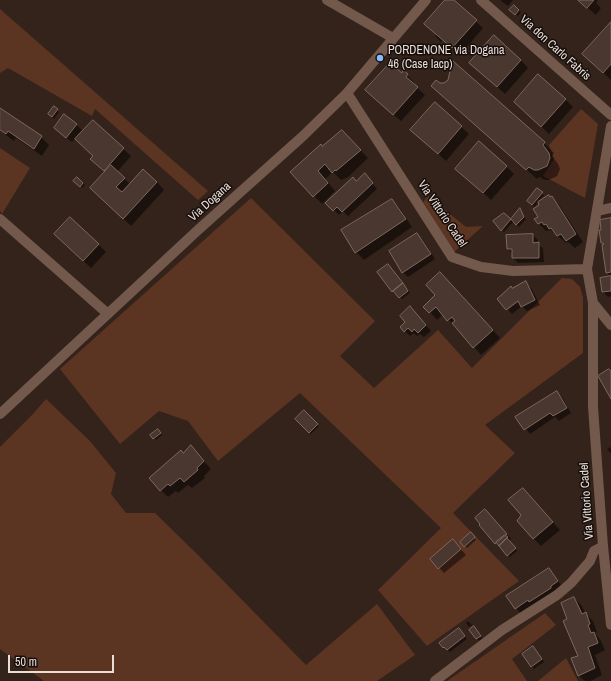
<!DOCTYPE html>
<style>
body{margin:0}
#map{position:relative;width:611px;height:681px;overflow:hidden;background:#34231b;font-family:"Archivo Narrow",sans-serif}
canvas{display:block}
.scale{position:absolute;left:8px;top:655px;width:106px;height:18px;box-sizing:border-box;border:2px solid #eaded9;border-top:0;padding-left:5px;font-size:12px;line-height:14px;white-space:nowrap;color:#eaded9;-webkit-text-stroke:3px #160e0b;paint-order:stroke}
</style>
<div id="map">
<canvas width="611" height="681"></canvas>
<div class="scale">50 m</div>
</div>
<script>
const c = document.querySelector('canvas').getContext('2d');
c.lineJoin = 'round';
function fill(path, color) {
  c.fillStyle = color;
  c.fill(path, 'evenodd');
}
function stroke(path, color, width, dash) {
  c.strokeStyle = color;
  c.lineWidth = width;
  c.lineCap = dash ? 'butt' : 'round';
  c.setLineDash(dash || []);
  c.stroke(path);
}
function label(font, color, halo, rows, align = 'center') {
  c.font = font + ' "Archivo Narrow",sans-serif';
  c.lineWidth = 3;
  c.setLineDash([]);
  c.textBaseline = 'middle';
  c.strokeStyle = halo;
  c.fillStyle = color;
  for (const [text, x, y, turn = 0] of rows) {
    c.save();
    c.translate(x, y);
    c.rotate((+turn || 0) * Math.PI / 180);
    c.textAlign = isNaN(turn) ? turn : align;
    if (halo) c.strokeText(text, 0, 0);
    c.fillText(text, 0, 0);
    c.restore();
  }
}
const green = new Path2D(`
 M0,9L208,191L198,200L95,109L92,116L8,68L0,73Z
 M581,109L598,124L585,198L543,176L554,159L549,145Z
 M0,148L30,168L2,214L0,211Z
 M428,196L466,227L483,226L454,252L423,202Z
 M251,198L375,321L340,356L374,388L438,330L472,368L562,278L572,279L580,287L583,297V353L485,425L515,453L453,513L519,581L427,646L378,590L441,528L300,393L218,461L188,421L159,411L120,444L60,369Z
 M46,399L90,441L116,473L111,494L126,513H155L198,555L306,665L377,604L415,655L377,681H44L0,649V447L32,415Z
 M545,613L556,625L512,659L527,681H447Z
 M566,658L578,681H538Z`);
const shadow = new Path2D(`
 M446,0H452L483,28L460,55L443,40L441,42L435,36L437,34Z
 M500,0H513L508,6Z
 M578,0H598L596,3L601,8L596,15Z
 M514,6L521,12L518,16L511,10Z
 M611,23V80L583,54Z
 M521,60L528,68L505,94L478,70Z
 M404,72L415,83L414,85L425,95L401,121L374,98Z
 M432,86L544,143L554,153L552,156L558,164L560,169L557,176L549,180H545L539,177L537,179Z
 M565,99L573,107L549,134L523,109Z
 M435,103L469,134L446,161L419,137Z
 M0,109L41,137L49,145L42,156L16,138L14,141L0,131Z
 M57,110L59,112L54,119L51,116Z
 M65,115L82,130L72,142L60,133Z
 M93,121L131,156L117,172L130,184L157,182L164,190L131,226L99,195L106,172L99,166L94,156Z
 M342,131L368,158L348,177L341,180L333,172L325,179L335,191L322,204L292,173Z
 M506,166L514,174L491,200L464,176Z
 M77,178L85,185L82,188L74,181Z
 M369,179L377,189L348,216L343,211L339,215L327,203L357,182Z
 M537,190L544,195L534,207L528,201Z
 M552,197L559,205L583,242L575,248L568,242L566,243L553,232L550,230L546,231L539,224V217Z
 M392,200L399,207L412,227L364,260L356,252Z
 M520,210L526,219L519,227L514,221L504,232L494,222L504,214L511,221Z
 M611,219V277L607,272L604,245L602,242V231Z
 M417,234L422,239L435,259L408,277L403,272Z
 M533,235L538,240V243L543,249L544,262L518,263L513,258V254L508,249Z
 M63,242L98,244L106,252L91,268Z
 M388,265L410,293L402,299L392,292Z
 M611,277V296L608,297L603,292Z
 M448,281L500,338L481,355L457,327L456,328L443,314L437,320L430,312Z
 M526,283L531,288L540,305L527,311L522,306L512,314L508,310L522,299L512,289Z
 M415,312L431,331L424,337L420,334L417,336L414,333L410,336L401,327Z
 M557,392L562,397L571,413L559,421L555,417L530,434L517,417Z
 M304,411L319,426L311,434L296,419Z
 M158,430L162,435L156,440L152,435Z
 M191,447L211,469L204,476L205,478L192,488L188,485L178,493L176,491L168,497L161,490L183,454Z
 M611,447V454L607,449Z
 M530,497L560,530L541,546L533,538L523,515Z
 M490,515L511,539L509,541L517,551L510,557L501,547V548L496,543Z
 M470,534L476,540L467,548L461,542Z
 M458,546L466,555L444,573L431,559Z
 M549,569L562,586L521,614L508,597Z
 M574,598L582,606L585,613L593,621L597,632L595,633L601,641L605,650L595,655L602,675L591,681H585L579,676L572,658L579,656L568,619Z
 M468,621L472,625L469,627L466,623Z
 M476,630L482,638L479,641L477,638Z
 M461,632L467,639L450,652L441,644Z
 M535,650L544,662L534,669L531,666Z`);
const building = new Path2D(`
 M445,0H454L477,20L452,48L424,24Z
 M578,0H594L587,8Z
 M514,5L519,10L515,15L509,10Z
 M611,22V64L603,73L582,54Z
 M494,35L521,60L497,87L469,63Z
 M453,61L545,142L543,145L549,153L550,158L547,166L538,170H534L529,167L526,170L431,86L436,80L440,83H444L448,80L450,71L448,67Z
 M390,63L402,73L403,70L408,74L406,77L418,87L393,115L365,90Z
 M538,74L566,99L541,127L514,102Z
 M435,102L462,126L438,154L410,130Z
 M54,106L58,109L52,117L48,114Z
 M0,108L42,136L34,149L8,131L6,134L0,130Z
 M64,114L77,124L66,138L54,128Z
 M93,120L124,148L104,171L90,159L93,156L75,139Z
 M342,130L361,150L336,171L335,170L332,173L325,164L318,171L328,183L313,197L290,172L321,144L322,146Z
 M479,141L507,166L483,193L455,169Z
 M111,165L125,178L116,187L122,192L143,169L157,182L123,219L90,188Z
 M365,173L373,183L342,212L337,207L333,211L325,203L353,177L356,181Z
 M77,177L83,183L80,187L73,181Z
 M537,188L543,192L532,205L527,201Z
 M549,195L550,197L552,196L576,234L566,241L561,234L557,236L551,228L549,229L546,224L544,225L542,222L538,224L534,219L538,217L533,209L539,205L538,202Z
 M392,199L406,219L355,253L341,230Z
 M520,208L524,217L516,225L511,219Z
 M504,213L511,219L501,231L493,221Z
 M70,217L99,244L83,261L54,234Z
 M611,218V272L606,273L602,245L604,244L603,243H601L599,230H601L600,220Z
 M417,233L431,254L402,273L389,251Z
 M533,234V243L539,242V258H512V249H507L506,235Z
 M388,264L403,283L392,292L377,272Z
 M440,272L493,330L473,348L452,323L455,321L452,317L447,321L436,307L429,313L423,307L435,295L426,285Z
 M611,276V291L602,292L600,278Z
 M526,281L535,300L521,307L518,301L506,310L497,299L511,286L512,288Z
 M403,283L408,291L399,298L393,291Z
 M410,306L426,325L418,333L414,329L412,332L408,328L404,332L400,327L405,322L400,316Z
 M609,369L611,371V399L598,376Z
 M557,391L567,408L553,416L550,413L524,430L515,417Z
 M304,410L318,424L309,433L295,419Z
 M158,429L161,433L153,439L150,435Z
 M191,445L204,461L197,468L198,470L184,482L180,478L170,486L168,484L160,491L149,478L181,450L183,453Z
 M523,488L553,522L533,539L517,521L521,515L508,500Z
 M485,509L507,534L495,544L479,525L480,524L475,518Z
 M471,532L475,537L464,547L460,542Z
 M505,535L508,537L499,546L496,542Z
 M507,538L516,548L507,556L499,546Z
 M453,539L461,549L438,569L430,559Z
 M549,568L558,581L551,586V588L529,602L528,600L515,609L506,596Z
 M574,597L582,614L586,612L590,624L588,625L591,633L594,632L598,643L588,647L595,668L578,676L571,658L578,656L563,621L567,619L561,603Z
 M474,626L481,636L476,639L469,630Z
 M459,628L465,636L447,650L444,647L443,648L439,643Z
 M533,646L542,659L531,667L522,654Z`);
const minor = new Path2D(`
 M327,0L393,38
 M481,0L611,115
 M347,93L452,257L481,267L513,271L587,269
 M611,126L587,269L593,303V407L603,546L611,625
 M597,211L611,208
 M0,219L108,314
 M593,303L611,325
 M0,414L198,230L303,136L347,93L426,0
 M435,681L502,630L557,595L571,583L590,561L594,551L603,546`);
const markers = [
 [380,58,4,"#87bbfb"]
];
const streetNames = [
 ["Via don Carlo Fabris",555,48,42],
 ["Via Dogana",210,202,-42],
 ["Via Vittorio Cadel",442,214,56],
 ["Via Vittorio Cadel",587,501,-94]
];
const poiNames = [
 ["PORDENONE via Dogana",388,51],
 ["46 (Case Iacp)",388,65]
];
fill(green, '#5c3422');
fill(shadow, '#0007');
fill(building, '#4a372f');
stroke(building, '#7d685f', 1);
stroke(minor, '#73584c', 10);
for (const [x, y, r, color] of markers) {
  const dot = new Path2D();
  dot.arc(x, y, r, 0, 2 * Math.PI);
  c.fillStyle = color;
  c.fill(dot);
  stroke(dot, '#160e0b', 1.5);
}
label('12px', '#eaded9', '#160e0b', streetNames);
label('12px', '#eaded9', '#160e0b', poiNames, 'left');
</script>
